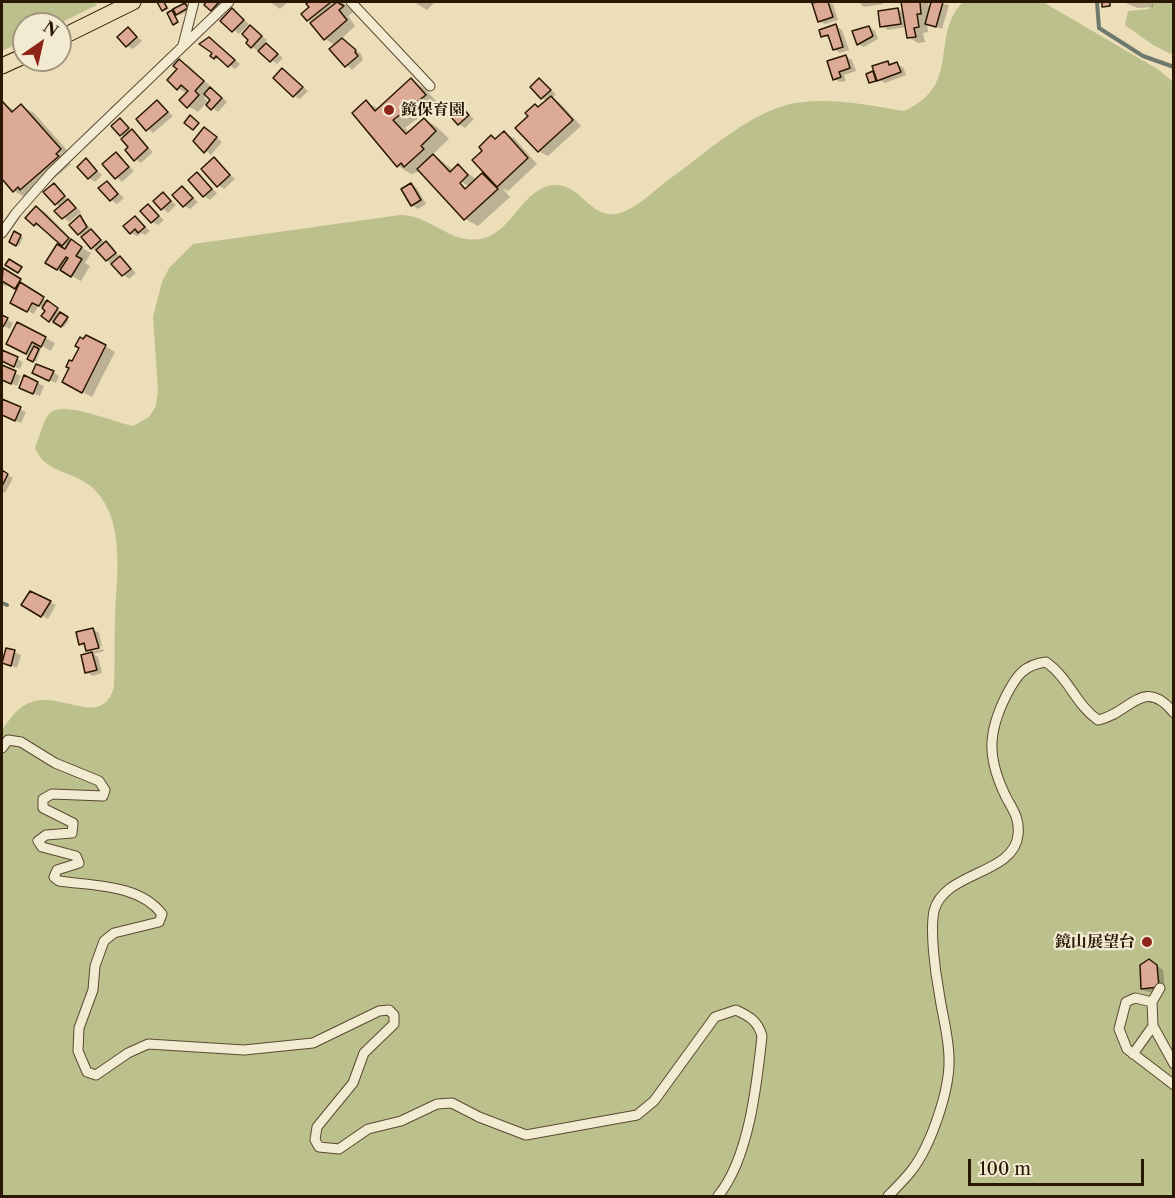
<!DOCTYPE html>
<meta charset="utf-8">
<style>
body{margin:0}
#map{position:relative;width:1175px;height:1198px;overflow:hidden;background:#ecdeb9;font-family:"Libre Caslon Text",serif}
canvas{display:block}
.frame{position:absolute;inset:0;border:3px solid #2a1702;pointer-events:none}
.north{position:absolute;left:12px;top:12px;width:60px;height:60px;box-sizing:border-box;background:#f3ead2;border:2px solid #a3967f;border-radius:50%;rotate:34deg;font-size:16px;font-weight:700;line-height:24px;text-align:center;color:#2a1702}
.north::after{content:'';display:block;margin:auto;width:21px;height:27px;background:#8f2418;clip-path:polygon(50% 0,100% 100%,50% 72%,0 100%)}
.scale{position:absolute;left:968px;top:1159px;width:176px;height:27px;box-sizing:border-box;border:3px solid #2a1702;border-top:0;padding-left:8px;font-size:18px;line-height:21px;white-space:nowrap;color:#2a1702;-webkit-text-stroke:4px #f3ead2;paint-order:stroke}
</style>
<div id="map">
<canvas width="1175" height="1198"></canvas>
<div class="frame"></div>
<div class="north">N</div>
<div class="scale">100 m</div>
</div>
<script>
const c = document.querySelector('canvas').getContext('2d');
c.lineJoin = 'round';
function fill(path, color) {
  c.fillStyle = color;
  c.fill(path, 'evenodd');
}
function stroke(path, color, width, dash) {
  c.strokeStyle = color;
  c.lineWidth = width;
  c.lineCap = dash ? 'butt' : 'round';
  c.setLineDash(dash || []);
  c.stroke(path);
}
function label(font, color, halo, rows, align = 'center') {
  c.font = font + ' "Libre Caslon Text","Noto Serif JP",serif';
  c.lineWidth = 4.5;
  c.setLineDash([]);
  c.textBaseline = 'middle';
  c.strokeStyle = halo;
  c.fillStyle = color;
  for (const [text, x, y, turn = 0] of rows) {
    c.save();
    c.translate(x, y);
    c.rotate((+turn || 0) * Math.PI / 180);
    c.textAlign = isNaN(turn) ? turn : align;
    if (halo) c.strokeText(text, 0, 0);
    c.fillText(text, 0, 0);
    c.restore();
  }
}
const green = new Path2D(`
 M2,2H94L97,5L58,24H24V40L2,51Z
 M963,2H1043L1159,70L1173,82V1196H2V730C8,722 14,712 23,706C57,684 101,733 114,687C115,666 114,644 115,622C116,580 127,522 94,489C76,471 45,474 35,448C39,438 43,420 50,413C64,400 115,423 133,426L149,417L156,406L158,390L153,317L162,282L169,268L193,244L400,215C431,215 449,244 480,239C512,235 523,185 556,185C583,185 592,224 623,212C642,205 658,186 675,175C711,149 750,112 795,103C829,97 871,105 904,111C963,85 929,36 963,2Z
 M1154,2H1173V55L1153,45L1125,25L1128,11L1149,9Z`);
const shadow = new Path2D(`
 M159,2H165L169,9L163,10Z
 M179,2H185L183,3L190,10L180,15L177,13L184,5Z
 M206,2H224L218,13Z
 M270,2H288L280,9Z
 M311,2H342L353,12L348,16L355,26L341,39L361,54L363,60L352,70L332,49L336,46L325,39L308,20L311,7L308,4Z
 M414,2H435L427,10Z
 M823,2L833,4L838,20L825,24L819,21L814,4Z
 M858,2H884L883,4L864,7Z
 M903,2H928L930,14L933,2L949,5L942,29L927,23L928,32L923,33L925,42L918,43L908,37L907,27L888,30L882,26L898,9L904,13Z
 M1123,2H1153V7L1138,8Z
 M232,10L249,24L239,34L222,20Z
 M836,26L842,30L849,50L840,53L834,49L831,39L823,36Z
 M251,27L267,40L264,43L283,58L277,64L251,46Z
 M869,27L875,31L878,39L864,47L858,44Z
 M128,29L142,41L133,49L127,46Z
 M209,39L240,64L235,69L222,60L215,58V52L201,44Z
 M846,57L852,60L856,71L844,75L846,81L840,82L834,79Z
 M180,61L189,66L227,102L218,112L206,103L198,112L188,106L187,94L178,88ZM207,94L213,99L209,103L204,98Z
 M887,62L903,67L906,75L885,83L876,78L878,82H870L872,73L877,76Z
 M282,70L308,91L300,99L294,96Z
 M411,80L424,88L438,103L405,128L410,133L424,119L437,127L449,139L433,154L453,170L458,166L477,180L483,175L492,180V137L496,140L504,133L514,138L537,164L508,191L502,188L510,197L478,226L465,219L421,171L411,174L398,166L354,113L366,102L379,109ZM454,178L469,186L467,189L453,180Z
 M539,80L556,94L552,98L560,103L581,126L548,156L538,151L530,116L547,101L542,98Z
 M2,102L15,111L21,106L34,113L73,157L68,162L71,164L34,196L27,198L14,191L2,177Z
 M158,102L173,116L153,133L138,119Z
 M460,107L474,119L465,128L459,124Z
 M121,120L153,152L141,163L135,159L125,137L121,135Z
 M211,133L222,142L211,155L195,141Z
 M116,154L134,171L122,182L104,164Z
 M214,159L235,179L224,189L218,185Z
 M86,160L102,175L95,182L89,178Z
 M197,174L217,193L210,200L204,196Z
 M107,182L124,198L117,204L111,200Z
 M411,184L417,188L426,204L418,209L412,205Z
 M54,185L81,212L69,222L57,211L61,207L56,204Z
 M182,188L198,202L190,209L184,206Z
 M164,194L176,205L168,213L155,201Z
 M148,206L164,220L158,225L152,222Z
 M37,207L46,213L77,245L91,253L85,263L90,266L81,281L47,262L67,248L45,229L35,225Z
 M80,217L105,243L112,246L120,258L136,273L129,279L92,248L79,234Z
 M135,217L150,231L145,235L141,233L137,236L131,233Z
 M15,233L23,237L19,246L11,242Z
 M3,270L63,313L62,315L69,320L64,327L50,320L47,310L39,305L34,314L12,303L18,289L8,283L6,287L2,284Z
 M2,317L13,323L10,329L2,325Z
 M17,324L55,343L51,351L42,346L36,362L17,349Z
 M105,346L115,352L92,397L73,387Z
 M2,351L23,362L20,369L2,361Z
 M2,367L21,376L17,386L2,379Z
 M53,372L59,376L56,383L40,376Z
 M25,377L44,386L40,396L26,391Z
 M2,401L26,412L21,423L2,415Z
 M2,472L13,478L5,493L2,491Z
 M30,593L56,605L48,619L23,605Z
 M93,629L99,633L102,646L90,649V652L103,649L104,651L93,654L98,657L102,673L93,676L86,672L82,656L92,653L88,650L87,647L81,644Z
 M7,649L21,655L17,668L3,662Z
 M1155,964L1163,970L1165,990L1148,992L1142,989Z`);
const stream = new Path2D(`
 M1097,2L1099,28L1143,56L1174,67
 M2,603L7,605`);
const building = new Path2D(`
 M157,2H164L167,8L162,11Z
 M206,2H219L211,11L204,5Z
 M309,2H331L307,21L301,14L309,7L306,4Z
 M337,2L344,6L339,10L347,20L324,40L310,23Z
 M818,2H828L833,17L818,22L812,3Z
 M901,2H920L921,14H917L919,27L914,28L916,37L907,38Z
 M931,2H943L936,27L925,24Z
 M1102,2H1110V6L1102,7Z
 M185,3L188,8L176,15L173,9Z
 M232,8L244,20L232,32L220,21Z
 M898,8L901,24L880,27L878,11Z
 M172,10L178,22L173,25L167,13Z
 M836,24L843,47L833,50L828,35L821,37L819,30Z
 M250,25L262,36L251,48L246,43L248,40L242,34Z
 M869,26L873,36L857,45L852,31Z
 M128,27L137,37L126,47L117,37Z
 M209,37L235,60L228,67L216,56L214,59L210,56L212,53L199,44Z
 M342,38L356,50L355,52L358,56L345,67L329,49Z
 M266,43L278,54L270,62L258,51Z
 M846,55L850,68L839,72L841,77L833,80L827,61Z
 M179,59L204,81L195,91L199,95L187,108L179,100L188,91L181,85L177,90L167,80L177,69L173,66Z
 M888,61L889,65L897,62L901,72L877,81L872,66Z
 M282,68L303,87L293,97L273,78Z
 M873,71L876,81L869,83L866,74Z
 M411,78L426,95L393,120L406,134L424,118L436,131L421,146L424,149L404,167L401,163L397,167L352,113L366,100L375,111Z
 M539,78L551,90L541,99L530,87Z
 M210,87L222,98L211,110L206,105L210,100L204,94Z
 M551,96L573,120L538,152L515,128L528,116L525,113L535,104L538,107Z
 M157,100L168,112L146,131L136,119Z
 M2,101L12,112L21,104L61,149L56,154L59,156L20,190L18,187L13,192L2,179Z
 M460,105L469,115L458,125L449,115Z
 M190,115L199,123L193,130L184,123Z
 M120,118L129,128L120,136L111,126Z
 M204,127L217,137L204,153L193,141Z
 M132,129L148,148L134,161L125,150L128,147L121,139Z
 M504,131L528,158L497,187L472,160L482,151L479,147L491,135L495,139Z
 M116,152L129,167L115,179L102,164Z
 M433,154L450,172L458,164L468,175L460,183L465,189L482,173L498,189L464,220L417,169Z
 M214,157L230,175L217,187L201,169Z
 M86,158L97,171L88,179L77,167Z
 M197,172L212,189L203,197L188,180Z
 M107,181L118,194L110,201L98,188Z
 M54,183L65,196L55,205L43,192Z
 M411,183L421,200L411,206L401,189Z
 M182,186L193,198L183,207L172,195Z
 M163,192L171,201L161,210L153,201Z
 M68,199L76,208L62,219L54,211Z
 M148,204L159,216L151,223L140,211Z
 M36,206L69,238L62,246L36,223L34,226L25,218Z
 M80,215L87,227L78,235L69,225Z
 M135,216L145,227L138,233L135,229L130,234L123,226Z
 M91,229L101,240L91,249L81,237Z
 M14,231L21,235L16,246L9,242Z
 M71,239L82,247L76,256L82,259L71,277L60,270L68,258L66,257L57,270L45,263L57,244L65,249Z
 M106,241L116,253L106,261L96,250Z
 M120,256L131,269L122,276L111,264Z
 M9,259L22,267L18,273L5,265Z
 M3,268L21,279L15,289L2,281Z
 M20,282L44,297L39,306L32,303L27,312L10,303Z
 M47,300L58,308L49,322L41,316L45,311L42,308Z
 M60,312L68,317L61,327L53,322Z
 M2,315L8,318L3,327L2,326Z
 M17,322L46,337L41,347L32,342L26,354L6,344Z
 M86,335L106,345L82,393L62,382L69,368L66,367L69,360L72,361L79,348L75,346L80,337L83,339Z
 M34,346L39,349L33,362L27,359Z
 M2,350L18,357L14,367L2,361Z
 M36,364L54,371L49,381L32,373Z
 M2,365L16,371L11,384L2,380Z
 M24,375L38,382L33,394L19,388Z
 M2,399L21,407L15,421L2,415Z
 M2,470L8,474L2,486Z
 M30,591L51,601L41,617L21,605Z
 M93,628L99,648L86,651L84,643L79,645L76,632Z
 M6,648L15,650L11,666L2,663Z
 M92,652L97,670L85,673L81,655Z
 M1149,959L1157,965L1159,987L1141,989L1140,965Z`);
const street = new Path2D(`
 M351,2L430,86
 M183,45L194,2
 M2,233L16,213L51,173L229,2
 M2,748L8,740L21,742L55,763L99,781L105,790L103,796L52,794L43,799V808L73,823L72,833L46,835L38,841L42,847L76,856L79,863L57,870L54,877L59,881C93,886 139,884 162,914L159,922L114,933L104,941L95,966L93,990L79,1028L78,1051L87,1072L96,1075L128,1053L148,1044L244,1050L313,1043L379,1011L389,1010L394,1015V1024L364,1053L353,1083L317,1127L315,1140L319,1147L339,1149L368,1129L401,1121L437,1104L452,1103L479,1117L526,1135L637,1115L654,1101L715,1017L736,1010C749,1016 758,1021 762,1036C757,1083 749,1159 718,1196
 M1152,1002L1160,988
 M1133,1054L1153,1026
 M1174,1064L1153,1026L1152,1002L1135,998L1126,1002L1119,1029L1127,1049L1174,1085
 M888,1196C896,1188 905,1179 912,1170C931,1145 950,1090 949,1059C949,1037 942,1014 939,992C935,971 930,931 934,911C944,871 1014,875 1018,835C1020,819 1013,810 1006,797C987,758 987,733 1007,694C1017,675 1024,665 1046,662C1069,678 1076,705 1098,720C1130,714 1143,675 1174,713`);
const primary = new Path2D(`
 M60,38L133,2
 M2,66L24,56`);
const markers = [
 [389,110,6,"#8f2418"],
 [1147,942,6,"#8f2418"]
];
const poiNames = [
 ["鏡保育園",401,110],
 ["鏡山展望台",1135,942,"right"]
];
fill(green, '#bcc08c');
fill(shadow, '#0003');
stroke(stream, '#6d796d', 4);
fill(building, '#dcaa95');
stroke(building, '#2a1702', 1.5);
stroke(street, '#5a4930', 11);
stroke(primary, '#2a1702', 17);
stroke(street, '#f3ead2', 9);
stroke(primary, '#ecdeb9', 15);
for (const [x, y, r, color] of markers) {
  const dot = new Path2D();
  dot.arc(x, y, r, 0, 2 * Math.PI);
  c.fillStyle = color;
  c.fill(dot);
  stroke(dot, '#f3ead2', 2);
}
label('bold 16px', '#2a1702', '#f3ead2', poiNames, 'left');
</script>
